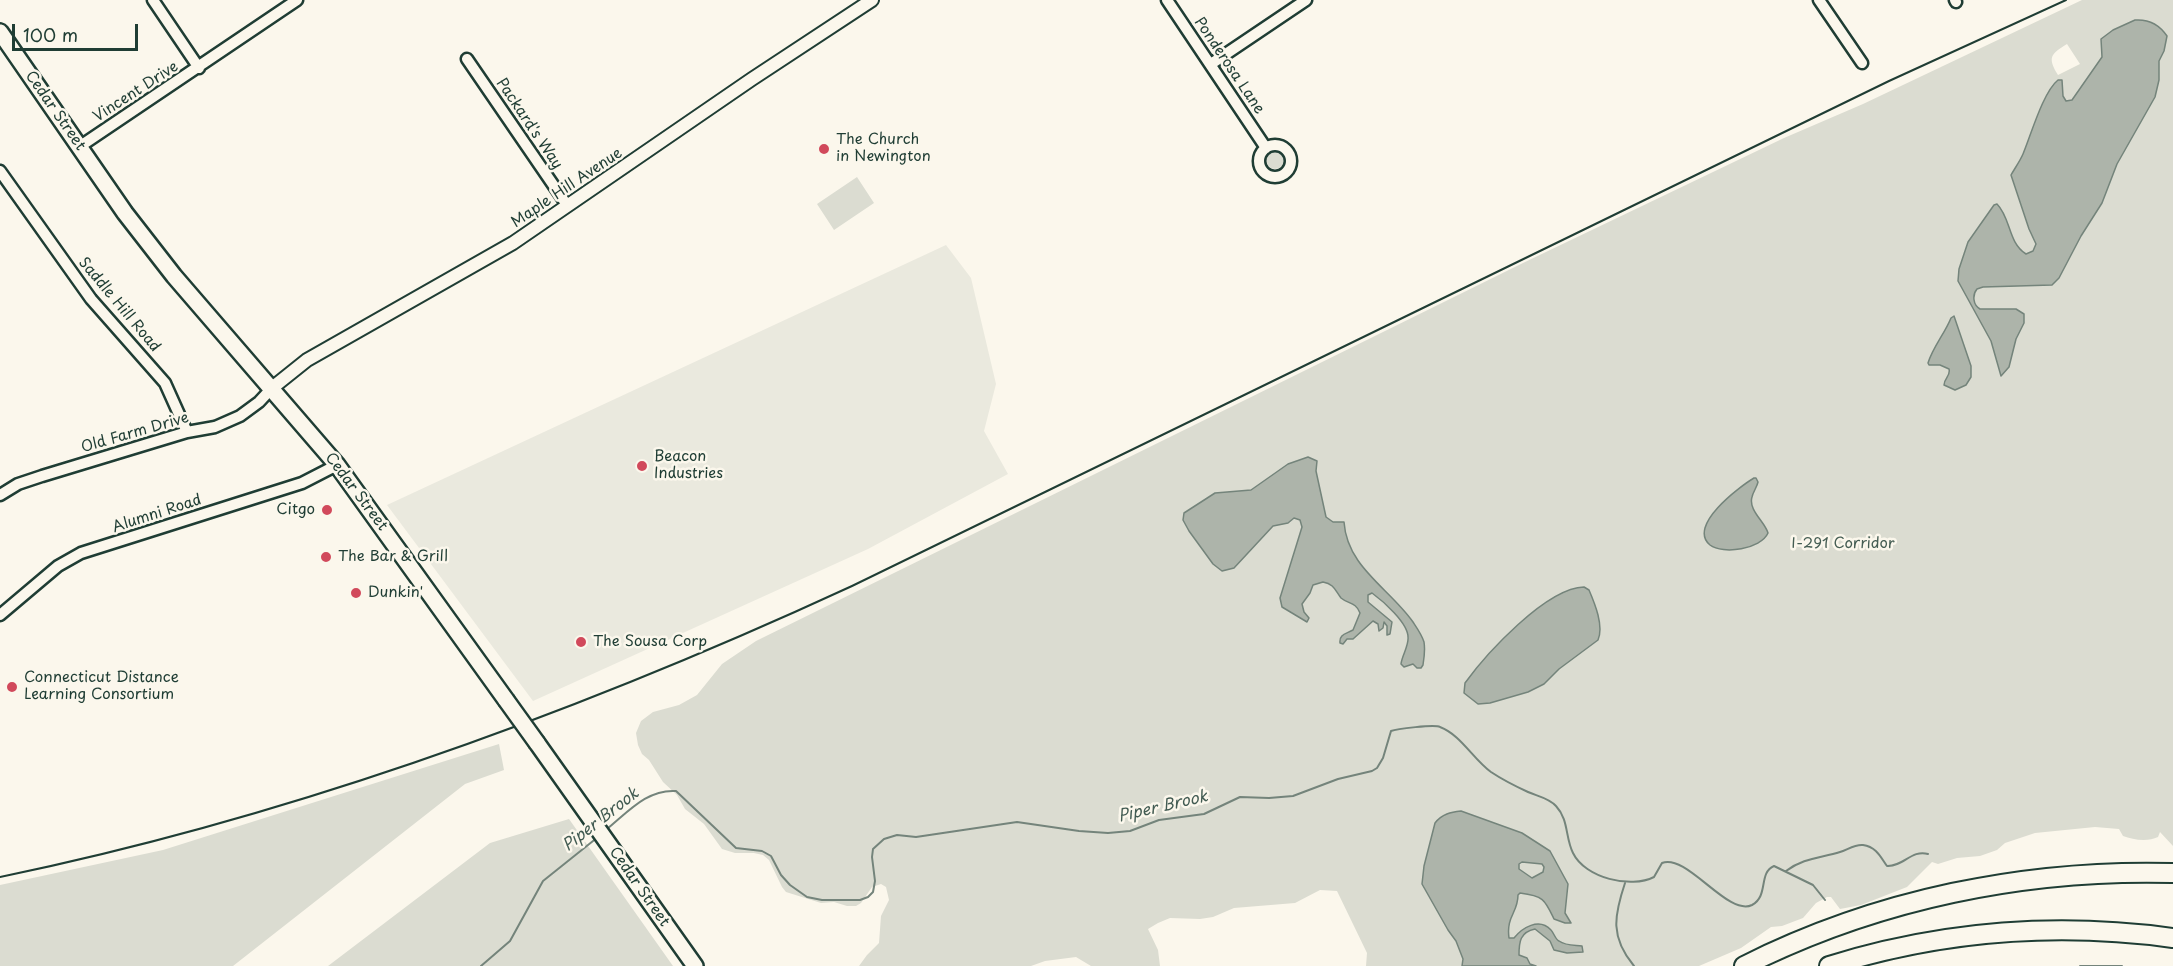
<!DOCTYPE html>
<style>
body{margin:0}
#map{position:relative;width:2173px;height:966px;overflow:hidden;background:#fbf7ec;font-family:"Playpen Sans",sans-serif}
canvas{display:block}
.scale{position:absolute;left:12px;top:24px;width:126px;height:27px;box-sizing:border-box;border:3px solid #1f3d34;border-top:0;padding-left:8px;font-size:18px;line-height:21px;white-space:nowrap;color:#1f3d34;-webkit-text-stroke:4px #fbf7ec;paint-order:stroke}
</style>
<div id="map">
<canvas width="2173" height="966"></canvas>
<div class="scale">100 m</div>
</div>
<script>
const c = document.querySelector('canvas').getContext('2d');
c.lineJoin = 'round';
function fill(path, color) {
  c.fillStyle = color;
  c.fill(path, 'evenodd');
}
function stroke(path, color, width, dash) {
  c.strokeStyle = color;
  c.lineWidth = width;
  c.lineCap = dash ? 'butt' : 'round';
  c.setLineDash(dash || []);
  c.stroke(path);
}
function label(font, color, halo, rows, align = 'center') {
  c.font = font + ' "Playpen Sans",sans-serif';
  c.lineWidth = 5;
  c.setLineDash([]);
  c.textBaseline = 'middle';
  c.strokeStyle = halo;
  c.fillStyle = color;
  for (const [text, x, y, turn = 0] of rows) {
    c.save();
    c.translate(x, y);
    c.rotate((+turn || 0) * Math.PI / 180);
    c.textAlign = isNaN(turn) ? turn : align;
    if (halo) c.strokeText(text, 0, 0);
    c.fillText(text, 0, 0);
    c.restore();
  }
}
const built = new Path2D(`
 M946,245L971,278L996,384L984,431L1008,474L868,549L533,701L387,505Z`);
const green = new Path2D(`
 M2082,0H2173V846L2160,832L2158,837C2148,842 2133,840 2123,836L2119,829L2095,827L2035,833L2005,843L1997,850L1980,856L1957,858L1938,864L1932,862L1907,887L1861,905L1840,909L1831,897H1827L1816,903L1803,918L1782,926L1771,927L1741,948L1699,966H1366L1367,953L1337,891L1320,890L1295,903L1234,908L1213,917L1200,919L1170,918L1158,923L1148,929L1158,950L1160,966H1091L1076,957L1045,961L1031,966H859L867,955L879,943L881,916L889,900L886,887L881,884L872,887L861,903L856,906H847L834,902L821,903L786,892L782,887L769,860L763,855L754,853H735L722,849L704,824L685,809L677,795L663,782L649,760L642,754L638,745L636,733L641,721L653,712L679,705L697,695L722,664L756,641L1523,263L1784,138L1863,104ZM2067,44L2080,64L2058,75C2047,57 2051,54 2067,44Z
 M1266 160a9 9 0 1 1 18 0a9 9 0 1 1-18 0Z
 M857,177L874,203L834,230L817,204Z
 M499,744L504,770L465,784L233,966H0V885L163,850Z
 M569,819L673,966H328L490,843Z`);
const water = new Path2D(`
 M2135,20C2149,19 2159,24 2167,36L2164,51L2159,61V80L2155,97L2117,164L2102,203L2081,236L2059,278L2052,285L1983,287L1977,289C1972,295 1973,305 1980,309H2016L2024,314V323L2016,339L2009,367L2001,376L1991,341L1958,281L1959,269L1968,242L1994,205L1997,204C2011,218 2008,243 2026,254L2033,251L2036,244L2029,229L2011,175C2015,168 2020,161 2023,154C2031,135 2043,92 2058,80H2062L2063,96L2066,101L2072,100L2102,57L2101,39L2113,30Z
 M1954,316L1971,366V377L1966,385L1955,390L1944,385C1944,378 1951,376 1949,369L1940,365H1929L1928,363C1933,347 1945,333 1951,318Z
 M1308,457L1317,461L1316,471L1326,517L1333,522H1344C1347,567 1389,588 1413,622C1417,628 1422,635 1424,642C1425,648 1424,659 1423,665L1421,668H1417L1413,664L1404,667L1401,664C1402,655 1409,646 1408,637C1408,623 1383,601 1372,593L1368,595V602L1392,622L1390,634L1387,635V626L1384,622L1383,628L1379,631L1378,624L1373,621L1353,639H1347L1343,644L1340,643C1339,634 1346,634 1353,630L1360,613C1356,602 1348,604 1341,598C1335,590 1334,584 1323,582L1313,585L1310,593L1302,604L1304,612L1309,618L1307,622L1282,607L1280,598L1302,527L1300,520L1294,518L1288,523L1273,526L1234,568L1222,571L1213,564L1189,531L1183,520L1184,513L1215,493L1251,490L1288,464Z
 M1754,478H1756L1758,482C1757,487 1753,492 1752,497C1748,510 1765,522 1768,533C1761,549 1723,555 1710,545C1687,526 1739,487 1754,478Z
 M1584,587L1589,590C1595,604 1604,626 1598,640L1559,669L1544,684L1528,692L1490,703L1478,704L1464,693L1465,683C1486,654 1546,588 1584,587Z
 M1461,811L1522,833L1550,851L1568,884L1565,913L1571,923H1565L1554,919C1545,900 1544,896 1520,893L1518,895C1518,913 1506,916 1509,938H1514C1522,928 1539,917 1551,930C1554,933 1555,939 1559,941C1566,946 1575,945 1582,946L1583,952L1567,953L1554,950L1550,941L1535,929C1520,932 1519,942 1519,955L1527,958L1530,964L1536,966H1462L1463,959L1456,941L1448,930L1422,884L1424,866L1435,823C1442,814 1451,812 1461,811ZM1522,862L1542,864L1544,867L1543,872L1532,878L1519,869V864Z`);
const stream = new Path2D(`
 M607,829C628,812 647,789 676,791L736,848L762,851L771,856L781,875L790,885L807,897L822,900H860L868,897L873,892L875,881L872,857L873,849L884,839L897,835L916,837L1017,822L1079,831L1108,833L1130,831L1159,820L1204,814L1240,797L1269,798L1293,796L1338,779L1372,771L1377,768L1383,758L1391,731C1396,729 1435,724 1440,727C1461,735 1473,759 1491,772C1503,780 1515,786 1528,792C1537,796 1549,798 1556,806C1569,820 1565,837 1573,853C1585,878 1631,889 1654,877L1662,863C1687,853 1728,917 1752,905C1769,896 1758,873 1774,866L1813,885L1825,900
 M1786,871C1803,858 1820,858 1840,852C1847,850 1855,844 1863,845C1877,847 1881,858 1887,866C1903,867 1912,849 1928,854
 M1625,883C1614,916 1610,937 1634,966
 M481,966L510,941L543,881L598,837
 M2080,966H2122`);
const minor = new Path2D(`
 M153,0L199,68
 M1167,0L1266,148
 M1819,0L1862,63
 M1955,0L1956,2
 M467,59L567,205
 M1211,64L1306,0
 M1259 161a16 16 0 1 1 32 0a16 16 0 1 1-32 0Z
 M79,147L297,0
 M0,171L91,299L165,383L187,432
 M0,495L18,484L42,476L187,432L215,427L240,416L259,402L272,388
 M0,615L58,566L81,553L302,483L337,465`);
const tertiary = new Path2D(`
 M272,388L307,360L513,243L752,79L872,0`);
const secondary = new Path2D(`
 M0,32L125,213L174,276L337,465L506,700
 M537,743L695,966`);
const motorway = new Path2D(`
 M1744,966C1877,899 2025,869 2173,873
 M1829,966C1941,931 2057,922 2173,938`);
const rail = new Path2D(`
 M0,877C295,816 579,712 852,586L1889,81L2066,0`);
const secondaryBridge = new Path2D(`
 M506,700L537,743`);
const markers = [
 [824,149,6,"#d1495b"],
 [642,466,6,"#d1495b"],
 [327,510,6,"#d1495b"],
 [326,557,6,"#d1495b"],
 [356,593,6,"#d1495b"],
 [581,642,6,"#d1495b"],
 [12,687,6,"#d1495b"]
];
const streetNames = [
 ["Ponderosa Lane",1229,66,56],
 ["Vincent Drive",136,92,-33],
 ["Cedar Street",55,111,55],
 ["Packard's Way",529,124,56],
 ["Maple Hill Avenue",567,188,-34],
 ["Saddle Hill Road",119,305,50],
 ["Old Farm Drive",135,433,-16],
 ["Cedar Street",356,492,53],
 ["Alumni Road",157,514,-18],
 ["Cedar Street",639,887,55]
];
const poiNames = [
 ["The Church",836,140],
 ["in Newington",836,157],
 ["Beacon",654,457],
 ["Industries",654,474],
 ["Citgo",315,510,"right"],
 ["The Bar & Grill",338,557],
 ["Dunkin'",368,593],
 ["The Sousa Corp",593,642],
 ["Connecticut Distance",24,678],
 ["Learning Consortium",24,695]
];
const parkNames = [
 ["I-291 Corridor",1843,544]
];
const waterNames = [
 ["Piper Brook",1163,807,-13],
 ["Piper Brook",601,820,-38]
];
fill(built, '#eae9de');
fill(green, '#dbdcd1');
fill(water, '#adb4aa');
stroke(water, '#74847b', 1.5);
stroke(stream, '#74847b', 2);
stroke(minor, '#1f3d34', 15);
stroke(tertiary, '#1f3d34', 16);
stroke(secondary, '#1f3d34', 20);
stroke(motorway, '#1f3d34', 22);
stroke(minor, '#fbf7ec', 10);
stroke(tertiary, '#fbf7ec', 12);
stroke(secondary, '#fbf7ec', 15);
stroke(motorway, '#fbf7ec', 18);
stroke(rail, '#1f3d34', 2);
stroke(secondaryBridge, '#1f3d34', 20, []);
stroke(secondaryBridge, '#fbf7ec', 15);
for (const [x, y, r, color] of markers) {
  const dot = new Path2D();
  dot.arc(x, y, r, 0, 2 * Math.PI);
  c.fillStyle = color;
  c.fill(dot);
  stroke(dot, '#fbf7ec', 2);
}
label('15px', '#1f3d34', '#fbf7ec', streetNames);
label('15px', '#1f3d34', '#fbf7ec', poiNames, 'left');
label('15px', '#455d53', '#fbf7ec', parkNames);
label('italic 16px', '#425b52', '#fbf7ec', waterNames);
</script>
